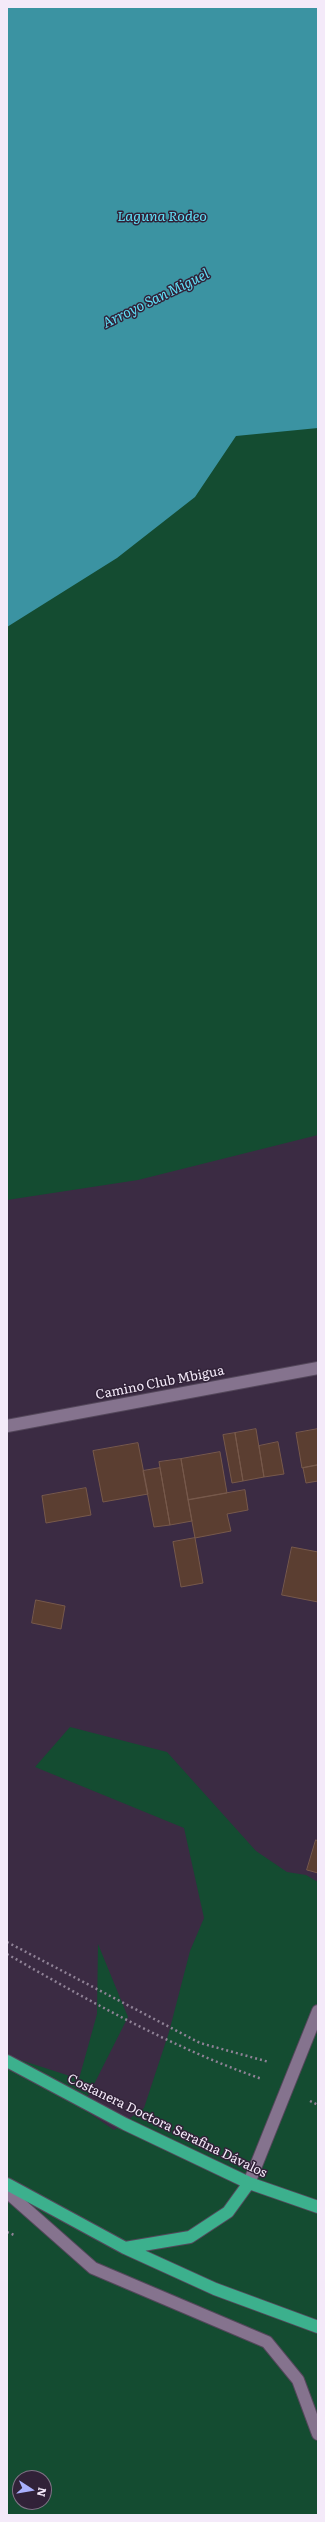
<!DOCTYPE html>
<meta charset="utf-8">
<style>
body{margin:0}
#map{position:relative;width:325px;height:2522px;overflow:hidden;background:#3b2b43;font-family:Literata,serif}
canvas{display:block}
.frame{position:absolute;inset:0;border:8px solid #f4eaf9;pointer-events:none}
.north{position:absolute;left:12px;top:2470px;width:40px;height:40px;box-sizing:border-box;background:#312238;border:1px solid #7f7285;border-radius:50%;rotate:102deg;font-size:11px;font-weight:700;line-height:16px;text-align:center;color:#f4eaf9}
.north::after{content:'';display:block;margin:auto;width:14px;height:18px;background:#a9b0fc;clip-path:polygon(50% 0,100% 100%,50% 72%,0 100%)}
</style>
<div id="map">
<canvas width="325" height="2522"></canvas>
<div class="frame"></div>
<div class="north">N</div>
</div>
<script>
const c = document.querySelector('canvas').getContext('2d');
c.lineJoin = 'round';
function fill(path, color) {
  c.fillStyle = color;
  c.fill(path, 'evenodd');
}
function stroke(path, color, width, dash) {
  c.strokeStyle = color;
  c.lineWidth = width;
  c.lineCap = dash ? 'butt' : 'round';
  c.setLineDash(dash || []);
  c.stroke(path);
}
function label(font, color, halo, rows, align = 'center') {
  c.font = font + ' Literata,serif';
  c.lineWidth = 3;
  c.setLineDash([]);
  c.textBaseline = 'middle';
  c.strokeStyle = halo;
  c.fillStyle = color;
  for (const [text, x, y, turn = 0] of rows) {
    c.save();
    c.translate(x, y);
    c.rotate((+turn || 0) * Math.PI / 180);
    c.textAlign = isNaN(turn) ? turn : align;
    if (halo) c.strokeText(text, 0, 0);
    c.fillText(text, 0, 0);
    c.restore();
  }
}
const green = new Path2D(`
 M7,7H318V1135L138,1180L7,1200Z
 M70,1727L167,1752L256,1851L287,1872L306,1875L318,1882V2515H7V1998L8,2056L79,2079L97,2014L98,1944L128,2017L82,2108L114,2130L144,2108L169,2032L190,1951L204,1918L184,1828L35,1767ZM20,2478H44V2502H20Z`);
const water = new Path2D(`
 M7,7H318V428L236,436L195,497L117,558L7,627Z`);
const building = new Path2D(`
 M256,1429L264,1477L243,1481L235,1433Z
 M318,1429V1465L302,1468L296,1433Z
 M235,1433L243,1481L232,1483L223,1435Z
 M278,1442L284,1474L264,1477L259,1446Z
 M138,1443L148,1494L103,1502L93,1451Z
 M220,1452L227,1493L188,1500L181,1459Z
 M181,1459L192,1521L170,1525L159,1462Z
 M318,1465V1481L306,1483L303,1468Z
 M160,1468L170,1525L154,1527L143,1471Z
 M86,1488L91,1515L46,1523L42,1496Z
 M245,1490L248,1510L227,1514L231,1531L195,1538L188,1500Z
 M195,1538L203,1583L181,1587L173,1542Z
 M292,1547L318,1552V1602L282,1595Z
 M36,1600L65,1606L61,1629L32,1623Z
 M316,1840L318,1841V1873L307,1870Z`);
const path = new Path2D(`
 M7,1942L200,2043L269,2062
 M7,1954C89,2001 173,2048 262,2079
 M310,2101L318,2105
 M7,2232L14,2235`);
const street = new Path2D(`
 M7,1426L318,1368
 M249,2183L318,2011
 M7,2192L93,2268L267,2342L298,2380L318,2434`);
const highway = new Path2D(`
 M7,2061L125,2124L249,2183L318,2207
 M7,2184L125,2248L215,2289L318,2327
 M125,2248L190,2237L228,2212L249,2183`);
const streetNames = [
 ["Camino Club Mbigua",160,1383,-11],
 ["Costanera Doctora Serafina Dávalos",167,2126,26]
];
const waterNames = [
 ["Laguna Rodeo",162,217],
 ["Arroyo San Miguel",156,299,-26]
];
fill(green, '#144c31');
fill(water, '#3b93a2');
fill(building, '#5b3e31');
stroke(building, '#77594b', 1);
stroke(street, '#54475b', 14);
stroke(highway, '#54475b', 14);
stroke(path, '#8f8296', 2.5, [2, 3]);
stroke(street, '#85738e', 12);
stroke(highway, '#3cb08d', 12);
label('13px', '#f4eaf9', '#312238', streetNames);
label('italic 14px', '#61e0f7', '#312238', waterNames);
</script>
